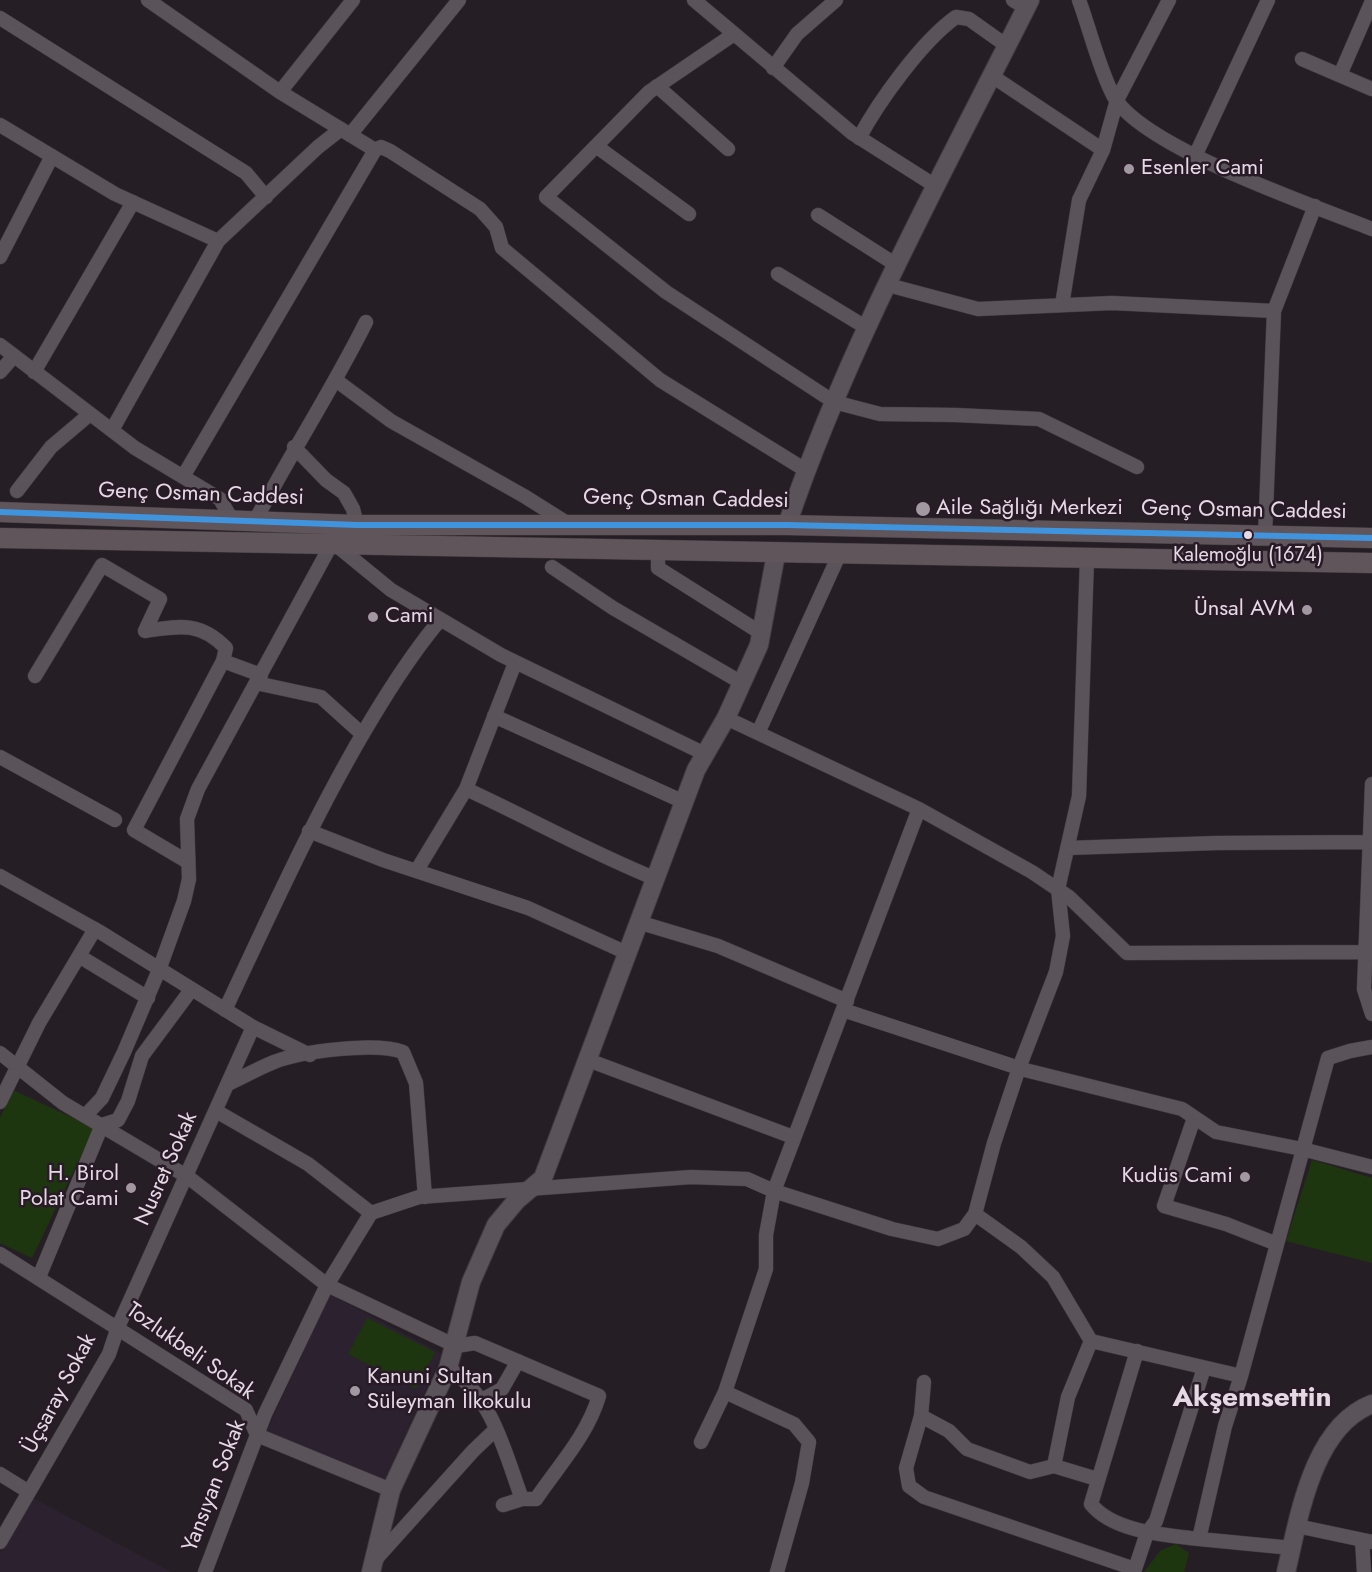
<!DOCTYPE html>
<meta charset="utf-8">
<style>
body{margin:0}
canvas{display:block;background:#261e25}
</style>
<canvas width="1372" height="1572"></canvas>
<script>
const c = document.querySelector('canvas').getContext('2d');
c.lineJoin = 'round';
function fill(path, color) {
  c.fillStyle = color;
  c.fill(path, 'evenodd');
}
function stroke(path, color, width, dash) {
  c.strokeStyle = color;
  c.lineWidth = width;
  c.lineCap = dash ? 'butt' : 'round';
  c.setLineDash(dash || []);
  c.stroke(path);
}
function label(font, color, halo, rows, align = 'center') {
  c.font = font + ' Jost,sans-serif';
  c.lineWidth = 5;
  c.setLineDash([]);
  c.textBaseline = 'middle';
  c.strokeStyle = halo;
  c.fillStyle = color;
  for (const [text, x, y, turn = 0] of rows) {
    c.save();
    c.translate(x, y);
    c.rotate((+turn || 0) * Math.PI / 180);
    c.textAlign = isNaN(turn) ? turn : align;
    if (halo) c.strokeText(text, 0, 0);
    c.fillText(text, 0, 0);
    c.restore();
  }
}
const education = new Path2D(`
 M330,1294L442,1354L384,1481L266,1432Z
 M33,1498L171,1572H0V1552Z`);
const green = new Path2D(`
 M13,1090L94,1128L32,1258L0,1243V1118Z
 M1312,1160L1372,1178V1263L1286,1241Z
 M367,1318L435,1352L416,1389L348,1354Z
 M1176,1544L1189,1553L1184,1572H1144L1160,1551Z`);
const minor = new Path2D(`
 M148,0L280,92L375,150L184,475
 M694,0L852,133L937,187
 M1013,0L1026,8
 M1079,0C1090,30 1099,68 1113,95C1140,147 1315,206 1372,229
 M0,18L246,173L266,197
 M734,34L649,92L546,197L666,292L834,402L880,414L956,415L1039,419L1137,467
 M1302,59L1372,89
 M773,68L797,34L836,0
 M1340,75L1372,1
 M992,76L1103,150
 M657,86L728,149
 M280,92L353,0
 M0,125L115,194L218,241L112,430
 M350,135L459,0
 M859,138C879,101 922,41 956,17L969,19L1007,46
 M596,146L689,214
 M375,150L381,147L390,151L480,209L496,227L502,248L660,380L807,471
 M1196,154L1268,0
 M818,215L898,266
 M218,241L318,147L341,129
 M0,257L52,156
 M778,274L867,328
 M888,285L978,309L1112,303L1274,311
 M1062,305L1079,200L1103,150L1117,100L1169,0
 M0,345L135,448L220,499L232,520
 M0,372L14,356
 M34,372L133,202
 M337,381L391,421L524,496L567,523
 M294,447L326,480L344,493L353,509L357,525
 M17,491L51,447L90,414
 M255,521C291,453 332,390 366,322
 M1265,536L1274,311L1315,206
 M336,545L391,590L501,655L705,754
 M658,552V568L761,633
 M552,567L613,608L742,683
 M145,631C179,626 200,621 226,648L223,661
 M35,676L102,565L160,599L145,631
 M256,683L321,697L362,734
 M494,716L684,802
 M726,718L919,809L1032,872L1069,897L1127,953L1366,952
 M758,733L839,555
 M0,757L115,820
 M1372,784L1364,989L1372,1014
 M466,789C529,818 590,852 654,878
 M309,831L383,860L528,908L627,953
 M1067,848L1217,843L1370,842
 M188,862L134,830L223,661L261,675
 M417,870L466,789L515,663
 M0,876L100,932L253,1027L310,1055
 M638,922L718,946L847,1001
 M79,956L148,998
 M225,1010C274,906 321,800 382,702C400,673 418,646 440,620
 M843,1010L1025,1070L1182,1109L1216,1132L1302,1149L1372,1167
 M0,1053L63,1103L188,1177L327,1285L456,1346L475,1343L599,1396C587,1436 559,1465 536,1499H522L503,1505
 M588,1060L793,1137
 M228,1084C243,1077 259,1068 274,1062C302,1051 376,1042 403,1052L416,1083L425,1197
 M0,1102L39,1023L95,929
 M216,1111L308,1164L371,1213
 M85,1116L102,1098L124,1052L159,970L184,901L189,879L187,819L198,789L331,545
 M1194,1118L1164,1206L1226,1224L1277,1244
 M975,1214L1021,1247L1053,1277L1091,1341L1068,1397L1054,1466
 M0,1254L246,1410L257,1435L391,1490
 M39,1277L102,1125L118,1120L128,1101L142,1056L191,990
 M1091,1341L1241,1376L1225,1426L1199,1539C1166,1535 1113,1532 1091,1504L1137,1351
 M448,1368C492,1395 505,1453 522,1499
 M1241,1376L1328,1058L1350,1051L1372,1047
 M924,1382L921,1416L906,1468L909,1486L924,1497L1135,1569L1147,1533L1156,1521L1204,1368
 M725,1392L766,1269V1235L774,1191L919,809
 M480,1401L502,1389L518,1361
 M921,1416L949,1431L967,1449L1030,1472L1054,1466L1097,1479
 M701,1442L725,1392L794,1424L809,1442L802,1483L777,1572
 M0,1474L29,1492
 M1297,1526L1372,1542
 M1199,1539L1292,1548
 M1362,1540L1364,1572
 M0,1542L109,1354L118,1327L253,1027
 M375,1560L473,1451L496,1429
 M205,1572L265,1414L327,1285L371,1213L419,1197L691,1177L747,1179L774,1191L892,1229L938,1239L964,1229L975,1214L994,1143L1019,1068L1056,972L1063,936L1058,889L1079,796L1087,558`);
const tertiary = new Path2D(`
 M787,525C849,342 944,172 1030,0
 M371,1572L391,1490L448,1368L471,1282L496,1225L516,1201L543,1178L696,770L726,718L759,645L776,554
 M1286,1572C1299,1518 1312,1427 1372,1404`);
const secondary = new Path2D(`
 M0,512L357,525H787L1372,538
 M0,538L1372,563`);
const bus1 = new Path2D(`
 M0,512L357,525H787L1372,538`);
const markers = [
 [1129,169,6,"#a298a1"],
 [923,509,8,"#a298a1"],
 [1248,535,5,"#e5dae4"],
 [1307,610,6,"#a298a1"],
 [373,617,6,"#a298a1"],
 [1245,1177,6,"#a298a1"],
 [131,1188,6,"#a298a1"],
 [355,1391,6,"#a298a1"]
];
const busNames = [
 ["Kalemoğlu (1674)",1248,556]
];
const poiNames = [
 ["Esenler Cami",1141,169],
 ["Aile Sağlığı Merkezi",936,509],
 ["Ünsal AVM",1295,610,"right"],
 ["Cami",385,617],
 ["H. Birol",119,1175,"right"],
 ["Polat Cami",119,1200,"right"],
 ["Kudüs Cami",1233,1177,"right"],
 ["Kanuni Sultan",367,1378],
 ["Süleyman İlkokulu",367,1403]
];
const streetNames = [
 ["Genç Osman Caddesi",201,495,2],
 ["Genç Osman Caddesi",686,500,1],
 ["Genç Osman Caddesi",1244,511,1],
 ["Nusret Sokak",167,1169,-66],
 ["Tozlukbeli Sokak",190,1352,35],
 ["Üçsaray Sokak",60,1394,-62],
 ["Yansıyan Sokak",215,1486,-69]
];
const districtNames = [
 ["Akşemsettin",1252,1399]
];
fill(education, '#2b212f');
fill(green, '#1e360f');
stroke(minor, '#413a41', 15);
stroke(tertiary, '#413a41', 20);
stroke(secondary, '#413a41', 21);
stroke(minor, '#5a545a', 14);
stroke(tertiary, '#5a545a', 18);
stroke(secondary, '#5f555b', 20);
stroke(bus1, '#4094de', 6);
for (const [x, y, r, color] of markers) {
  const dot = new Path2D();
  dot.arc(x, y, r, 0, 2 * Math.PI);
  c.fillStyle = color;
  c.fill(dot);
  stroke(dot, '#291a28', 2);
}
label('20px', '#e5dae4', '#291a28', busNames);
label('22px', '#e5dae4', '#291a28', poiNames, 'left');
label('22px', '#e5dae4', '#291a28', streetNames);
label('bold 28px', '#e5dae4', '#291a28', districtNames);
</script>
